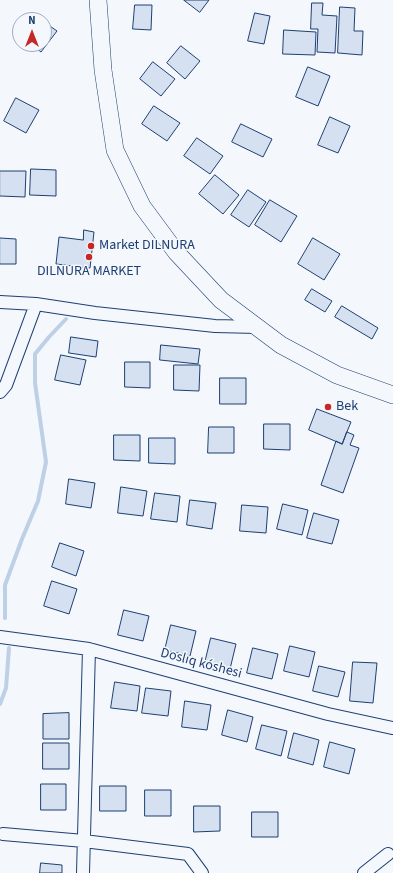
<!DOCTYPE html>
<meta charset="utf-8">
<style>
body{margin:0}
#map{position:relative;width:393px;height:873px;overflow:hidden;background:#f4f7fb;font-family:"Source Sans 3",sans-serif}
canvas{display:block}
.north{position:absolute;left:12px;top:12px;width:40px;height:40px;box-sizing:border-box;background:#f4f7fb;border:1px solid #9eadc5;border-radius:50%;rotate:0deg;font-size:11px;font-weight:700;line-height:16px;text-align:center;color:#1d3f73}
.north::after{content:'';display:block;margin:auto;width:14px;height:18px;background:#c62828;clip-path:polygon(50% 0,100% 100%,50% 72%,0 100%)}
</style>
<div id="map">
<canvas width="393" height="873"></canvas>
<div class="north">N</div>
</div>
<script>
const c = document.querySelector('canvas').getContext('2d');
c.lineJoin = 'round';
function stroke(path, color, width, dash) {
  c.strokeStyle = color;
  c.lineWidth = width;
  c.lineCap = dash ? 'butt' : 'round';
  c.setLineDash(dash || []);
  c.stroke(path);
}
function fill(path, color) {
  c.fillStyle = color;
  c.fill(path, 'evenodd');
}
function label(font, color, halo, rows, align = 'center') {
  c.font = font + ' "Source Sans 3",sans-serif';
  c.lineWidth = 3;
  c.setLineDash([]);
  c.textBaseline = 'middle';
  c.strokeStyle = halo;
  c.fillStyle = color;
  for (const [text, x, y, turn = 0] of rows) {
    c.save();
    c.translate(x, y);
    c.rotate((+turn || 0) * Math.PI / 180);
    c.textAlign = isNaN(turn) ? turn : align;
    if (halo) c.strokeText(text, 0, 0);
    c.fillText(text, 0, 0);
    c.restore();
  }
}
const stream = new Path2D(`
 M5,618V585L22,539L38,501L46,462L35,383V354L49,337L66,319
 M0,704L6,688L9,648`);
const building = new Path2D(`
 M184,0H209L200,12Z
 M312,3H323L322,15L337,16L335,53L317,52L318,29H311Z
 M135,5H152L151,30L133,29Z
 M340,7L355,8L354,31H363L362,55L338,53Z
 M255,13L270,16L264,44L248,41Z
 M44,22L57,31L41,52L31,44H44Z
 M284,30L316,32L315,55L283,54Z
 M181,46L200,61L185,79L167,63Z
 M153,62L175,79L161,96L140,79Z
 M308,67L330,76L318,106L296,97Z
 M16,98L39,110L26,133L4,121Z
 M154,106L180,123L167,141L142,124Z
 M330,117L350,126L338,153L318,145Z
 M241,124L272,139L263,157L232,142Z
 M197,138L223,156L210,174L184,156Z
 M31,169L56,170V196L30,195Z
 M0,171H26L25,197L0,196Z
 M215,175L239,195L223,214L199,194Z
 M248,190L266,202L249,227L231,215Z
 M270,200L297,216L281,242L255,225Z
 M84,230L94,232L90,268L56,264L59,237L83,240Z
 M0,238L16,239V264H0Z
 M313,238L340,254L324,280L298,264Z
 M312,289L332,301L325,312L305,300Z
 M342,306L378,328L372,339L335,317Z
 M71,337L98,341L96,357L69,353Z
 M161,345L200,349L198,364L160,360Z
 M61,355L86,360L80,385L55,380Z
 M125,362H150V388L125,387Z
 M174,365H200L199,391L174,390Z
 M220,378H246V404H220Z
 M317,409L351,422L342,444L309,430Z
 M264,424H290V450L264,449Z
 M209,427H234V453H208Z
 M347,432L354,435L350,445L359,448L343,493L321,485L336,441L342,444Z
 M114,435H140V461L114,460Z
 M149,438H175V464L149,463Z
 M69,479L95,483L91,508L66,504Z
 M121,487L147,491L143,516L118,513Z
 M155,493L180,496L177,522L151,519Z
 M190,500L216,503L212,529L187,525Z
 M283,504L308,510L302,535L277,529Z
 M242,505L268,507L266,533L240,531Z
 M314,513L339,520L332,544L307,538Z
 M60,543L84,551L76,576L52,567Z
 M52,581L77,589L69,614L44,606Z
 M124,610L149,616L143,641L118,635Z
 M171,625L196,631L190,656L165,650Z
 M211,638L236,644L230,669L205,663Z
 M290,646L315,652L309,677L284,671Z
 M253,648L278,654L272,679L247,673Z
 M353,662L377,663L373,703L350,701Z
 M319,666L345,672L338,697L313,691Z
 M115,682L140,686L137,711L111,708Z
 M146,688L171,691L168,716L142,713Z
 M185,701L211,705L207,730L182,727Z
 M228,710L253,717L247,742L222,735Z
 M69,713V739H43V714Z
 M262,725L287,731L281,756L256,749Z
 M294,733L319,740L313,765L288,758Z
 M330,742L355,749L349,774L324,767Z
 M43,743H69V769H43Z
 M41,784H66V810H41Z
 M100,786H126V811H100Z
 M145,790H171V816H145Z
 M194,806H220V831L194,832Z
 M252,812H278V837H252Z
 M41,863L62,865V873H40Z`);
const street = new Path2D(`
 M0,302L36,304L95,313L215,326L257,327
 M0,392L6,385L36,304
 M0,637L89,649L328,714L392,728
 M3,834L84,841L188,854L202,873
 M83,873L89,649
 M364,873L388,854`);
const secondary = new Path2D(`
 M98,0L103,70L115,150L142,206L176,252L221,300L281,345L337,375L393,395`);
const markers = [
 [91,246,4,"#c62828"],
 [89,257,4,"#c62828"],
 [328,407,4,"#c62828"]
];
const poiNames = [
 ["Market DILNURA",99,246],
 ["DILNURA MARKET",89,272,"center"],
 ["Bek",336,407]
];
const streetNames = [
 ["Doslıq kóshesi",201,664,15]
];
stroke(stream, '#bed0e5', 4);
fill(building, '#d5e0f0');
stroke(building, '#1d3f73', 1);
stroke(street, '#1d3f73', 14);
stroke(secondary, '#1d3f73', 18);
stroke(street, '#f4f7fb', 12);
stroke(secondary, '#f4f7fb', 17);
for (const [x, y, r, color] of markers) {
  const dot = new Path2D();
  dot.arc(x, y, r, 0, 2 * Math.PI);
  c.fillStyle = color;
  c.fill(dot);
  stroke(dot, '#f4f7fb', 1.5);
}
label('14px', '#1d3f73', '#f4f7fb', poiNames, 'left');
label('14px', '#1d3f73', '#f4f7fb', streetNames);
</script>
